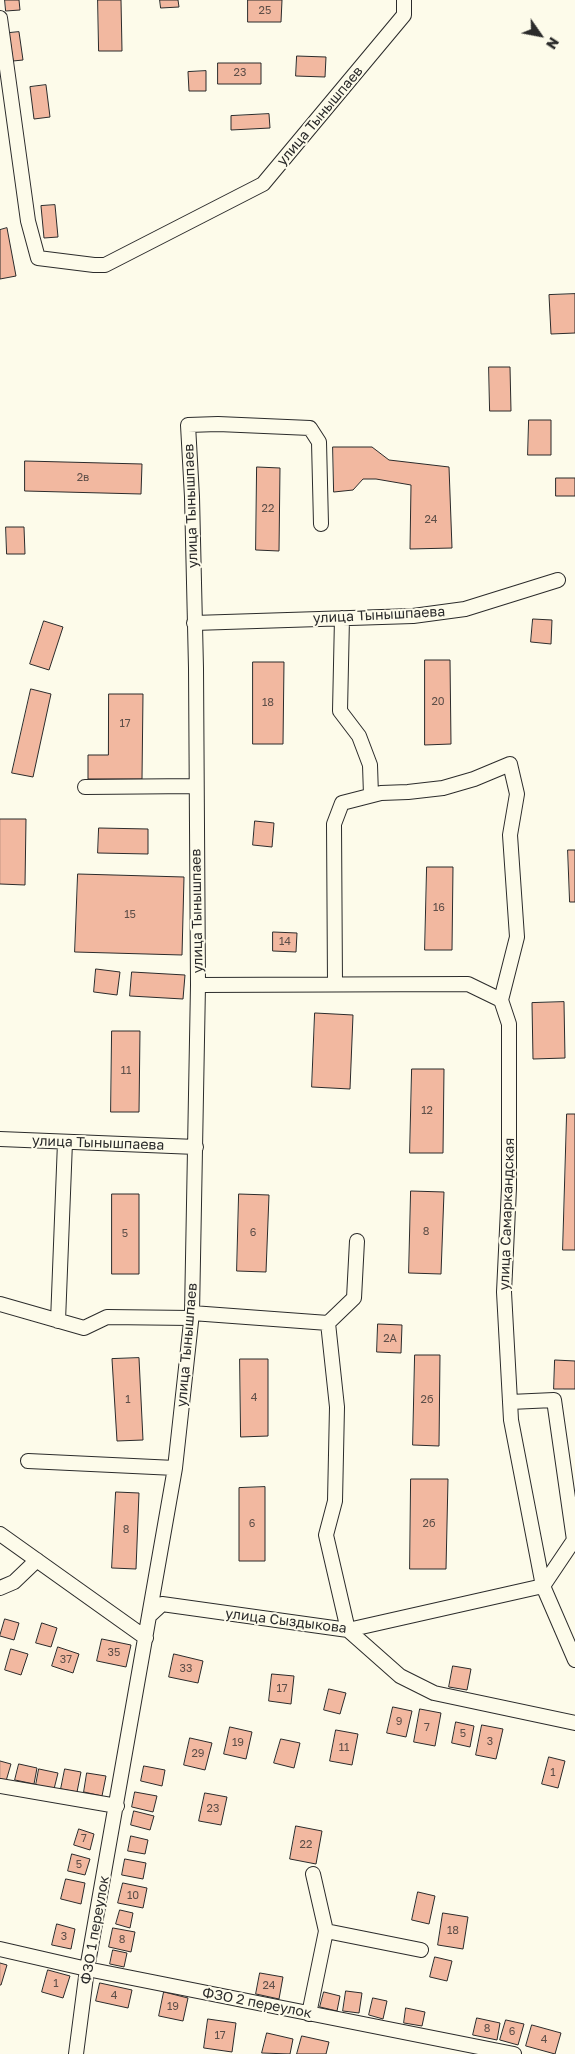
<!DOCTYPE html>
<meta charset="utf-8">
<style>
body{margin:0}
#map{position:relative;width:575px;height:2054px;overflow:hidden;background:#fdfbea;font-family:"Golos Text",sans-serif}
canvas{display:block}
.north{position:absolute;left:515px;top:10px;width:50px;height:50px;-webkit-text-stroke:4px #fdfbea;paint-order:stroke;rotate:123deg;font-size:14px;font-weight:700;line-height:20px;text-align:center;color:#2b2b2b}
.north::after{content:'';display:block;margin:auto;width:18px;height:22px;background:#2b2b2b;clip-path:polygon(50% 0,100% 100%,50% 72%,0 100%)}
</style>
<div id="map">
<canvas width="575" height="2054"></canvas>
<div class="north">N</div>
</div>
<script>
const c = document.querySelector('canvas').getContext('2d');
c.lineJoin = 'round';
function fill(path, color) {
  c.fillStyle = color;
  c.fill(path, 'evenodd');
}
function stroke(path, color, width, dash) {
  c.strokeStyle = color;
  c.lineWidth = width;
  c.lineCap = dash ? 'butt' : 'round';
  c.setLineDash(dash || []);
  c.stroke(path);
}
function label(font, color, halo, rows, align = 'center') {
  c.font = font + ' "Golos Text",sans-serif';
  c.lineWidth = 4;
  c.setLineDash([]);
  c.textBaseline = 'middle';
  c.strokeStyle = halo;
  c.fillStyle = color;
  for (const [text, x, y, turn = 0] of rows) {
    c.save();
    c.translate(x, y);
    c.rotate((+turn || 0) * Math.PI / 180);
    c.textAlign = isNaN(turn) ? turn : align;
    if (halo) c.strokeText(text, 0, 0);
    c.fillText(text, 0, 0);
    c.restore();
  }
}
const building = new Path2D(`
 M5,0H19L20,10L6,11Z
 M98,0H121L122,51H99Z
 M160,0H178L179,7L161,8Z
 M248,0H282L281,22H248Z
 M19,32L23,60L13,61L9,33Z
 M297,56L326,57L325,77L296,76Z
 M218,63H261V84H218Z
 M206,71V91H189L188,72Z
 M46,85L50,117L34,119L30,87Z
 M269,114L270,128L231,130V116Z
 M55,205L58,237L44,238L41,206Z
 M7,228L16,276L0,279V230Z
 M575,294V333L551,334L549,295Z
 M489,367H510L511,411H490Z
 M529,420H551V455H528Z
 M333,447H372L389,460L449,467L452,548L410,549L411,485L376,479H363L353,490L334,492Z
 M25,461L142,464L141,494L25,491Z
 M257,467L280,468L279,551L256,550Z
 M556,478H575V496H556Z
 M6,527H24L25,554H7Z
 M533,619L552,620L551,644L531,642Z
 M44,621L63,627L49,670L30,664Z
 M425,660H450L451,744L425,745Z
 M253,662H284L283,744H253Z
 M31,689L51,694L33,777L12,773Z
 M109,694H143L142,779H88V755H108Z
 M0,819H26L25,885L0,884Z
 M255,821L274,823L272,847L253,845Z
 M99,828L148,829V854L98,853Z
 M568,850H575V902H570Z
 M427,867H453L452,950H425Z
 M78,874L184,877L182,955L75,952Z
 M273,932L297,933L296,952L273,951Z
 M96,969L120,972L117,995L94,992Z
 M132,972L185,975L183,999L130,996Z
 M564,1002L565,1058L533,1059L532,1003Z
 M315,1013L353,1015L350,1089L312,1087Z
 M112,1031H140L139,1112H111Z
 M412,1069H444L443,1153H410Z
 M567,1114H575V1250H563Z
 M411,1191L444,1192L441,1274L409,1273Z
 M112,1194H139V1274H112Z
 M239,1194L269,1195L266,1272L237,1271Z
 M378,1324L402,1325L401,1353L377,1352Z
 M415,1355H440L439,1446L413,1445Z
 M139,1358L143,1440L117,1441L112,1359Z
 M240,1359H268V1436L241,1437Z
 M555,1360L575,1361V1389H554Z
 M411,1479H448L446,1569H410Z
 M265,1487V1561H239V1488Z
 M116,1492L139,1493L136,1569L112,1568Z
 M5,1619L19,1623L14,1640L0,1636Z
 M42,1623L57,1628L51,1647L36,1643Z
 M102,1639L131,1645L126,1667L97,1661Z
 M58,1647L79,1654L73,1673L52,1666Z
 M11,1649L28,1654L21,1675L5,1670Z
 M174,1654L203,1661L198,1683L169,1677Z
 M453,1666L471,1669L467,1690L449,1687Z
 M272,1674L294,1676L291,1704L269,1701Z
 M329,1689L346,1693L340,1714L324,1710Z
 M393,1707L412,1711L406,1737L387,1733Z
 M420,1709L441,1713L435,1746L414,1742Z
 M456,1722L474,1726L470,1747L452,1743Z
 M482,1725L503,1729L496,1759L476,1755Z
 M230,1727L252,1732L246,1759L224,1754Z
 M336,1730L358,1734L352,1765L330,1761Z
 M190,1738L212,1743L205,1770L184,1765Z
 M281,1739L300,1743L294,1768L274,1763Z
 M549,1757L565,1761L558,1788L542,1784Z
 M0,1761L11,1764L6,1781L0,1780Z
 M19,1764L37,1768L34,1784L15,1780Z
 M144,1766L165,1770L162,1786L141,1781Z
 M39,1769L58,1773L54,1789L36,1785Z
 M65,1769L81,1772L77,1792L61,1789Z
 M87,1773L106,1776L102,1796L84,1792Z
 M135,1792L157,1796L153,1812L132,1807Z
 M205,1793L227,1797L221,1825L199,1821Z
 M134,1811L154,1816L150,1830L131,1825Z
 M296,1826L322,1831L316,1864L290,1859Z
 M79,1829L94,1834L90,1850L74,1845Z
 M131,1836L148,1840L145,1854L128,1851Z
 M72,1854L90,1859L85,1875L68,1871Z
 M125,1859L146,1863L143,1879L122,1875Z
 M66,1879L85,1883L81,1904L61,1899Z
 M123,1883L147,1888L143,1908L118,1903Z
 M418,1892L435,1896L429,1924L412,1920Z
 M120,1910L133,1913L130,1928L116,1924Z
 M443,1913L468,1917L463,1949L438,1945Z
 M57,1924L75,1929L71,1949L52,1945Z
 M113,1928L135,1932L131,1952L109,1947Z
 M113,1950L127,1953L124,1967L110,1964Z
 M435,1957L452,1961L447,1981L430,1977Z
 M0,1963L7,1965L1,1985H0Z
 M48,1970L70,1976L63,1998L42,1992Z
 M260,1973L283,1977L279,1999L256,1994Z
 M100,1983L132,1990L128,2008L96,2001Z
 M346,1991L362,1993L359,2013L343,2011Z
 M164,1992L188,1998L183,2021L159,2016Z
 M324,1992L340,1996L337,2011L320,2007Z
 M373,1998L387,2001L383,2019L369,2015Z
 M406,2008L425,2012L422,2026L404,2023Z
 M477,2018L500,2023L497,2040L473,2035Z
 M208,2019L236,2023L232,2052L204,2048Z
 M506,2020L524,2024L518,2045L500,2040Z
 M532,2025L561,2033L555,2054L526,2046Z
 M267,2033L293,2039L290,2054L262,2053Z
 M302,2036L329,2042L326,2054H297Z`);
const minor = new Path2D(`
 M0,18L28,221L38,258L94,265H105L263,184L404,15V0
 M342,618L340,711L359,736L370,765L371,795
 M194,623L413,616L465,609L558,580
 M85,787L196,786
 M335,984L334,824L342,803L381,793L408,792L443,788L474,779L510,764L517,794L510,835L517,937L501,1000L509,1024V1188L504,1292L511,1420L543,1586L575,1660
 M198,985L468,984L501,1000
 M0,1139L196,1147
 M0,1304L84,1328L107,1317L191,1318
 M192,1313L328,1323L354,1298L357,1241
 M58,1321L65,1142
 M328,1323L337,1407L335,1501L326,1535L348,1630L400,1676L434,1693L575,1723
 M28,1461L175,1468
 M0,1534L146,1638
 M0,1588L14,1582L37,1560
 M149,1616L162,1604L348,1630L543,1586L574,1540L554,1400L510,1402
 M0,1786L117,1806
 M326,1931L421,1950
 M0,1949L87,1969L514,2054
 M309,2014L326,1931L313,1874
 M76,2054L87,1969L175,1468L192,1313L198,985L196,668L192,497L188,425L218,424L310,428L319,442L321,524`);
const numberNames = [
 ["25",265,11],
 ["23",240,73],
 ["2в",83,478],
 ["22",268,509],
 ["24",431,520],
 ["20",438,702],
 ["18",268,703],
 ["17",125,724],
 ["16",439,908],
 ["15",130,915],
 ["14",285,942],
 ["11",126,1071],
 ["12",427,1111],
 ["8",426,1232],
 ["6",253,1233],
 ["5",125,1234],
 ["2А",390,1339],
 ["4",254,1398],
 ["1",128,1400],
 ["2б",427,1400],
 ["6",252,1524],
 ["2б",429,1524],
 ["8",126,1530],
 ["35",114,1653],
 ["37",66,1660],
 ["33",186,1669],
 ["17",282,1689],
 ["9",399,1722],
 ["7",427,1728],
 ["5",463,1734],
 ["3",490,1742],
 ["19",238,1743],
 ["11",344,1748],
 ["29",198,1754],
 ["1",553,1773],
 ["23",213,1809],
 ["7",84,1839],
 ["22",306,1845],
 ["5",79,1865],
 ["10",133,1896],
 ["18",453,1931],
 ["3",64,1937],
 ["8",122,1940],
 ["1",56,1984],
 ["24",269,1986],
 ["4",114,1996],
 ["19",173,2007],
 ["8",487,2029],
 ["6",512,2032],
 ["17",220,2036],
 ["4",544,2040]
];
const streetNames = [
 ["улица Тынышпаев",320,116,-50],
 ["улица Тынышпаев",191,506,-92],
 ["улица Тынышпаева",379,615,-3],
 ["улица Тынышпаев",197,911,-91],
 ["улица Тынышпаева",98,1143,2],
 ["улица Самаркандская",507,1214,-88],
 ["улица Тынышпаев",187,1345,-85],
 ["улица Сыздыкова",286,1621,7],
 ["ФЗО 1 переулок",95,1930,-80],
 ["ФЗО 2 переулок",257,2003,11]
];
fill(building, '#f2b8a0');
stroke(building, '#2b2b2b', 1);
stroke(minor, '#2b2b2b', 16);
stroke(minor, '#fdfbea', 14);
label('11px', '#5d4e48', null, numberNames);
label('14px', '#2b2b2b', '#fdfbea', streetNames);
</script>
